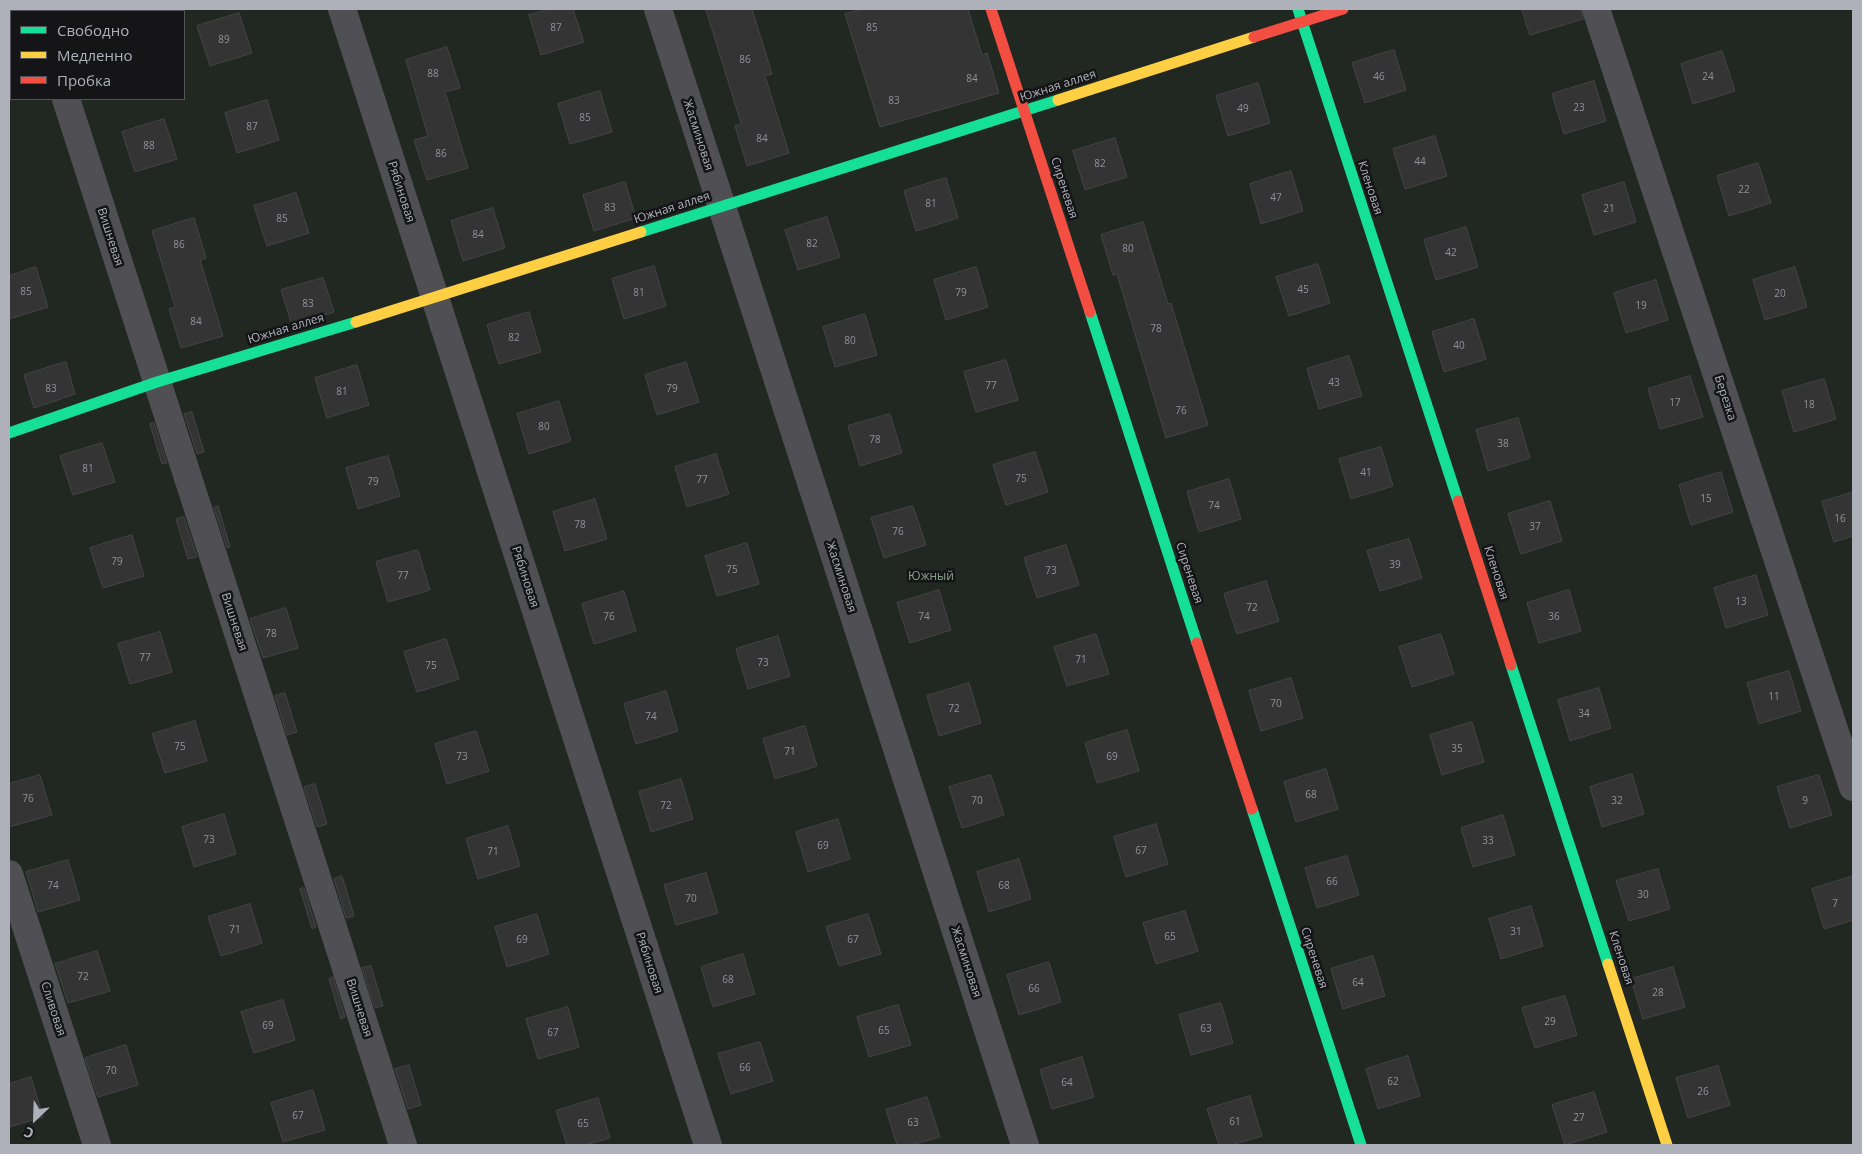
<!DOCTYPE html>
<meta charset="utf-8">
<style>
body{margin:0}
#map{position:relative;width:1862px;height:1154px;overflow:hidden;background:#1b1b1b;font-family:"Open Sans",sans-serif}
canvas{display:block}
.frame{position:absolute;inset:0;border:10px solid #aeb1ba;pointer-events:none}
.legend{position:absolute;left:10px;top:10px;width:175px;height:90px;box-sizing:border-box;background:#151517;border:1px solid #525358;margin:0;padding:6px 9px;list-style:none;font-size:15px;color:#aeb1ba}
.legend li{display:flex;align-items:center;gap:10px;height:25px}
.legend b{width:25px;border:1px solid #525358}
.north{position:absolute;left:10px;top:1094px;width:50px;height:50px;-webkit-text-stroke:4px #151517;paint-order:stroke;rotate:204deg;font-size:14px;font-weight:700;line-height:20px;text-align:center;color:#aeb1ba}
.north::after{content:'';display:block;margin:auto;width:18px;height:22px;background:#aeb1ba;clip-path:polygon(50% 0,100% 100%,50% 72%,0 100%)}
</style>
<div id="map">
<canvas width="1862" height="1154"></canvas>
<div class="frame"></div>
<ul class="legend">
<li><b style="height:6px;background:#16e098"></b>Свободно</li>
<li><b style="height:6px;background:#ffcf43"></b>Медленно</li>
<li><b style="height:6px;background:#f24e42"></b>Пробка</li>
</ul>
<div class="north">С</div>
</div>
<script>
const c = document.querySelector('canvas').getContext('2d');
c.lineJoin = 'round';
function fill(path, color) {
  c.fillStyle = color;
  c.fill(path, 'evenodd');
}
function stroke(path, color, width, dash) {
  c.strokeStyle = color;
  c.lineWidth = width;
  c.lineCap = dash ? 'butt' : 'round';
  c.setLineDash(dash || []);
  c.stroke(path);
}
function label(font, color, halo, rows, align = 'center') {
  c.font = font + ' "Open Sans",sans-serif';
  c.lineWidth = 5;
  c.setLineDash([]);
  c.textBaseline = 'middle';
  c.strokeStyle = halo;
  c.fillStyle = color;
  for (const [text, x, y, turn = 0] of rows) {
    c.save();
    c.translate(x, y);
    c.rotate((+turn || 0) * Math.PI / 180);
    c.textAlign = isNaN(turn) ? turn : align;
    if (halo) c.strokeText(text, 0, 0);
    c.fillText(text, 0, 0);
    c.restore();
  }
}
const green = new Path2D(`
 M9,9H1853V1145H9ZM11,11H184V99H11Z`);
const building = new Path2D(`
 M550,9H573L584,42L541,55L529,15Z
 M706,9H752L772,74L765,76L789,153L747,166L735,126L741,124Z
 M864,9H968L982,55L987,53L999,93L880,127L845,14Z
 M1522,9H1581L1583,19L1530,35Z
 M239,13L252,53L210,66L197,26Z
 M447,47L460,88L445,92L468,168L427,180L414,140L428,136L406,60Z
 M1394,50L1406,90L1365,103L1352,63Z
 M1722,51L1735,91L1693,104L1681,64Z
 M1594,81L1606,121L1564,134L1552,94Z
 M1258,83L1270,123L1228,136L1216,96Z
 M600,91L612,132L570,144L558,104Z
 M267,100L279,140L237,153L225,113Z
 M164,119L177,159L135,172L122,132Z
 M1435,136L1447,176L1405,189L1393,149Z
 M1115,138L1127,177L1085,190L1073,151Z
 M1758,163L1771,203L1729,216L1717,176Z
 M1291,171L1303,211L1261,224L1250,184Z
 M946,178L958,218L916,231L904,191Z
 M625,182L636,218L594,231L583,195Z
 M1624,182L1636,222L1594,235L1582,195Z
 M296,193L309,233L267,246L254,206Z
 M493,208L505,248L463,261L451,221Z
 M827,217L840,257L798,270L785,230Z
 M194,218L206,258L200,260L223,336L181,348L169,309L175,307L152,231Z
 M1143,222L1168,304L1171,303L1208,425L1166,438L1117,274L1113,275L1101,235Z
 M1466,227L1478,267L1436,280L1424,240Z
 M1318,264L1330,303L1289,316L1276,277Z
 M654,266L666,306L624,319L612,279Z
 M36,267L48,307L9,319V276Z
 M976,267L988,307L946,320L934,280Z
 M1795,267L1807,307L1765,320L1753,280Z
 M323,278L334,312L292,325L281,290Z
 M1656,280L1668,320L1626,333L1614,293Z
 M529,312L541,352L499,364L487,325Z
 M865,314L877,355L835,367L823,327Z
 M1474,319L1486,359L1444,372L1432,332Z
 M1349,356L1362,396L1319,409L1307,369Z
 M1006,360L1018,400L976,412L964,372Z
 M66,362L75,394L34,408L24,375Z
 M686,362L699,402L657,415L645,375Z
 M357,365L369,405L327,418L315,378Z
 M1690,376L1703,417L1660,429L1648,389Z
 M1824,379L1836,419L1794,432L1782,391Z
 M559,401L571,441L529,454L517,414Z
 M192,412L204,452L197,454L184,414Z
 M890,414L902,453L860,466L848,426Z
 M1518,418L1530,458L1488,471L1476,430Z
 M154,423L167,463L162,464L150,424Z
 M102,443L115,482L73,495L60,456Z
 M1381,447L1393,486L1351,499L1339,459Z
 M1035,452L1048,492L1006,505L993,465Z
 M716,454L729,494L687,507L675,467Z
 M388,456L400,496L358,509L346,468Z
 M1721,472L1733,512L1691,525L1679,485Z
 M1229,479L1241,519L1199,532L1187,492Z
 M1853,492V536L1834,542L1822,502Z
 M595,499L607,539L565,551L553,512Z
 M1550,501L1562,541L1521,554L1508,514Z
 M218,506L230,547L227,548L214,508Z
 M913,506L926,545L884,558L871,518Z
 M184,517L197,557L188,559L176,519Z
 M132,535L144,576L103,588L90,548Z
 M1409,539L1422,578L1380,591L1367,551Z
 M747,543L759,584L717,596L705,556Z
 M1066,545L1079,585L1037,598L1024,558Z
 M418,550L430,590L388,602L376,562Z
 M1756,575L1768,615L1726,628L1714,588Z
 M1266,581L1279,621L1237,634L1224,594Z
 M939,590L951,630L910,643L897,603Z
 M1569,590L1581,631L1539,643L1527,603Z
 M624,591L636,631L594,644L582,604Z
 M286,608L298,648L263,658L250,619Z
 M160,632L172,672L130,684L118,644Z
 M1096,634L1109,674L1067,686L1054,647Z
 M1441,634L1454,674L1412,687L1399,647Z
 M778,636L790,676L748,689L736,649Z
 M446,639L459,679L417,692L404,652Z
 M1789,671L1801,711L1759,724L1747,683Z
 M1291,678L1303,718L1261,731L1249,691Z
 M969,683L981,723L939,736L927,696Z
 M1599,688L1611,728L1570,741L1558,700Z
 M666,691L678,731L636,744L624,704Z
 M285,693L297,732L287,735L275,696Z
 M195,721L207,761L165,773L152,734Z
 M1472,722L1484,762L1442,775L1430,735Z
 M805,726L817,766L775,779L763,739Z
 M1127,730L1139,771L1097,783L1085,743Z
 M476,731L489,771L447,784L435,744Z
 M1326,769L1338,809L1296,822L1284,782Z
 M1632,774L1644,814L1602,827L1590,787Z
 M40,775L52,815L9,827V784Z
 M991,775L1004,815L962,828L949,787Z
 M1819,775L1832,815L1790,828L1777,787Z
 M681,779L693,819L651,832L639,792Z
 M315,784L327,824L317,827L304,787Z
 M224,814L236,854L194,867L182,827Z
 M1503,815L1515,855L1473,867L1461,828Z
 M838,819L850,859L808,872L796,832Z
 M1156,824L1168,864L1126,877L1114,837Z
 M508,826L520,866L478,879L466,839Z
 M1347,856L1359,895L1317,908L1305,868Z
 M1019,859L1031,899L989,912L977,872Z
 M68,860L80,900L38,912L26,872Z
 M1658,869L1670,909L1629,921L1616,881Z
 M706,873L718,913L676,925L664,885Z
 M342,876L354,916L346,918L334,879Z
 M1853,876V920L1824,929L1812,889Z
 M304,888L316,927L312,929L300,889Z
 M250,904L262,943L221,956L208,917Z
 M1531,906L1543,946L1501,959L1489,919Z
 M1185,911L1198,951L1156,964L1143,923Z
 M537,914L549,954L507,967L495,927Z
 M868,914L881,954L839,966L826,927Z
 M97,951L110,991L68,1003L55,964Z
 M743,954L755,994L713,1007L701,967Z
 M1373,956L1385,996L1343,1009L1331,969Z
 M1049,962L1061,1002L1019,1015L1007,975Z
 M371,966L383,1006L375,1008L362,968Z
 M1673,967L1685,1007L1643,1019L1631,979Z
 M333,977L345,1017L341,1019L329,979Z
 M1565,996L1577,1035L1535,1048L1522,1008Z
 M283,1000L295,1040L254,1053L241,1012Z
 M1221,1003L1233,1043L1191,1055L1179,1015Z
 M898,1005L911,1045L869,1057L857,1017Z
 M568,1007L579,1047L538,1059L526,1019Z
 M760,1042L773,1081L731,1094L718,1054Z
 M126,1045L138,1085L98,1097L85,1058Z
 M1408,1056L1420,1096L1378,1109L1366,1069Z
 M1082,1057L1094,1097L1052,1109L1040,1070Z
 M409,1065L421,1105L408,1109L395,1069Z
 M1718,1066L1730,1105L1688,1118L1676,1078Z
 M31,1077L43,1117L9,1127V1084Z
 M313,1090L325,1130L283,1142L271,1103Z
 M1594,1092L1607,1132L1565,1145L1552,1105Z
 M1250,1096L1262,1136L1231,1145H1219L1207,1109Z
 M927,1097L940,1137L911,1145H897L886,1110Z
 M598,1098L610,1138L585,1145H567L556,1111Z`);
const street = new Path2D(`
 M37,9L38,11
 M342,9L708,1145
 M658,9L1025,1145
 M1596,9L1853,787
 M66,99L403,1145
 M9,874L97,1145`);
const fast = new Path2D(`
 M1298,9L1458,501
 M641,232L1058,100
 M1090,312L1197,643
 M9,433L157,382L356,322
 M1511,665L1608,964
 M1252,809L1361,1145`);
const slow = new Path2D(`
 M1058,100L1254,37
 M356,322L641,232
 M1608,964L1667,1145`);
const jam = new Path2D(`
 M991,9L1090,312
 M1254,37L1343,9
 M1458,501L1511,665
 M1197,643L1252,809`);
const numberNames = [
 ["87",556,28],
 ["85",872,28],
 ["89",224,40],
 ["86",745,60],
 ["88",433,74],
 ["46",1379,77],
 ["24",1708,77],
 ["84",972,79],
 ["83",894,101],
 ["23",1579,108],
 ["49",1243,109],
 ["85",585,118],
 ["87",252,127],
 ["84",762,139],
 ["88",149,146],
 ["86",441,154],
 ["44",1420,162],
 ["82",1100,164],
 ["22",1744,190],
 ["47",1276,198],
 ["81",931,204],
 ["83",610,208],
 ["21",1609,209],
 ["85",282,219],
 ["84",478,235],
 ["82",812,244],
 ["86",179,245],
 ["80",1128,249],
 ["42",1451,253],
 ["45",1303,290],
 ["85",26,292],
 ["81",639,293],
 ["79",961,293],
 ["20",1780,294],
 ["83",308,304],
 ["19",1641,306],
 ["84",196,322],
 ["78",1156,329],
 ["82",514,338],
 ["80",850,341],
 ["40",1459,346],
 ["43",1334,383],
 ["77",991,386],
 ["83",51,389],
 ["79",672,389],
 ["81",342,392],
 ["17",1675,403],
 ["18",1809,405],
 ["76",1181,411],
 ["80",544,427],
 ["78",875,440],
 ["38",1503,444],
 ["81",88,469],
 ["41",1366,473],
 ["75",1021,479],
 ["77",702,480],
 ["79",373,482],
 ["15",1706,499],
 ["74",1214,506],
 ["16",1840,519],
 ["78",580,525],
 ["37",1535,527],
 ["76",898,532],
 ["79",117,562],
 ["39",1395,565],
 ["75",732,570],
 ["73",1051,571],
 ["77",403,576],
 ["13",1741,602],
 ["72",1252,608],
 ["76",609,617],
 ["74",924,617],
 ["36",1554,617],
 ["78",271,634],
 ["77",145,658],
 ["71",1081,660],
 ["73",763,663],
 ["75",431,666],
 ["11",1774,697],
 ["70",1276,704],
 ["72",954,709],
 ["34",1584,714],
 ["74",651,717],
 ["75",180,747],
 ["35",1457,749],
 ["71",790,752],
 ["73",462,757],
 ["69",1112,757],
 ["68",1311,795],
 ["76",28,799],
 ["70",977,801],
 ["32",1617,801],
 ["9",1805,801],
 ["72",666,806],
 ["73",209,840],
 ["33",1488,841],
 ["69",823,846],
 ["67",1141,851],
 ["71",493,852],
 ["66",1332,882],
 ["74",53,886],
 ["68",1004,886],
 ["30",1643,895],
 ["70",691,899],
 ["7",1835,904],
 ["71",235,930],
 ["31",1516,932],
 ["65",1170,937],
 ["69",522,940],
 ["67",853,940],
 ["72",83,977],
 ["68",728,980],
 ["64",1358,983],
 ["66",1034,989],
 ["28",1658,993],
 ["29",1550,1022],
 ["69",268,1026],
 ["63",1206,1029],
 ["65",884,1031],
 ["67",553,1033],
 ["66",745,1068],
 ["70",111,1071],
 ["62",1393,1082],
 ["64",1067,1083],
 ["26",1703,1092],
 ["67",298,1116],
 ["27",1579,1118],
 ["61",1235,1122],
 ["63",913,1123],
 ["65",583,1124]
];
const streetNames = [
 ["Южная аллея",1058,86,-18],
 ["Жасминовая",698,135,72],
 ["Сиреневая",1064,188,72],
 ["Кленовая",1370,188,72],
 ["Рябиновая",401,192,72],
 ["Южная аллея",672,208,-18],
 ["Вишневая",110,237,72],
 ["Южная аллея",286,329,-17],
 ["Березка",1725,398,72],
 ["Сиреневая",1189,573,72],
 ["Кленовая",1496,573,72],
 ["Рябиновая",525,577,72],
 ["Жасминовая",841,577,72],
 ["Вишневая",234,622,72],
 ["Сиреневая",1314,958,72],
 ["Кленовая",1621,958,72],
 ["Жасминовая",966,962,72],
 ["Рябиновая",649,963,72],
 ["Вишневая",359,1008,72],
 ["Сливовая",53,1009,72]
];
const parkNames = [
 ["Южный",931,577]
];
fill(green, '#212822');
fill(building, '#343435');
stroke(building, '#444447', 1);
stroke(street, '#505054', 28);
stroke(fast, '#16e098', 11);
stroke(slow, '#ffcf43', 11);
stroke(jam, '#f24e42', 11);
label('10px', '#909299', null, numberNames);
label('12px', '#aeb1ba', '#151517', streetNames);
label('12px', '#86a489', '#151517', parkNames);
</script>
